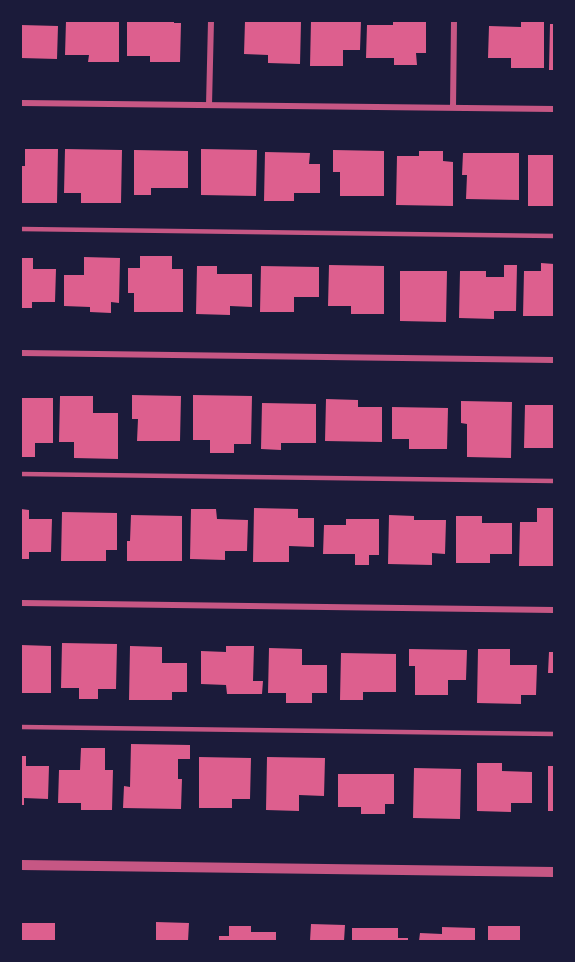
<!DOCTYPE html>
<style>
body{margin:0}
#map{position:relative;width:575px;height:962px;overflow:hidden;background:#1b1b3a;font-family:"Roboto Condensed",sans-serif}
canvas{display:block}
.frame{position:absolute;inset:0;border:22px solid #1b1b3a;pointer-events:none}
</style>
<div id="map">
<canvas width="575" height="962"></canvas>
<div class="frame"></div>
</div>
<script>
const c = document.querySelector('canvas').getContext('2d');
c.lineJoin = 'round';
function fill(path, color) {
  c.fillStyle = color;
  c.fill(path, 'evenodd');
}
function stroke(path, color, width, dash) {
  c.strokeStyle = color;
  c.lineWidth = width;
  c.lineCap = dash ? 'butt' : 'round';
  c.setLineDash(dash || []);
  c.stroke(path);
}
const building = new Path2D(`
 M66,21L119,22V62H88L89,55H65Z
 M127,21H174V23H181L180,62H150V56H127Z
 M245,21L301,22L300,64L268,63V55L244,54Z
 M311,21H361L360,50H343V66H310Z
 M393,21H426V53H416L417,65H394V58H366L367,25H393Z
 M521,21H544V68H511V58H488L489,26L521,27Z
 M550,24H554V70H549Z
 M21,25L58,26L57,59L21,58Z
 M25,149H58L57,203H21V166H25Z
 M65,149L122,150L121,203H81V193H64Z
 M201,149L257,150L256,196L201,195Z
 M134,150L188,151V188H151V195H134Z
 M333,150L384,151V196H340V172H333Z
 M419,151H443V161L453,162V206L396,205L397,156H419Z
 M265,152L310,153L309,164H320V193H294V201H264Z
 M463,153H519V200L466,199L467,175H462Z
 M528,155H554V206H528Z
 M140,256H172V269H183V312H134V293H128V268H140Z
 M84,257L120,258L119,303L111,302V313L90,312V307L64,306V275H84Z
 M21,258H33V269H56L55,302H32V308H21Z
 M541,263L554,264V316H523L524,271H541Z
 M329,265L384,266V314H351V306H328Z
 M504,265H517L516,311H494V319L459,318L460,271H486V277H504Z
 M197,266H217V274H252V307L230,306V315L196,314Z
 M261,266L319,267V297H294V312H260Z
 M400,271H447L446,322L400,321Z
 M132,395L181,396L180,441H137L138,419H132Z
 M193,395L252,396L251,444H234V453H210V440H193Z
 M60,396H93V413H118V459L74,458V442H59Z
 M22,398H53V443H35V457H21Z
 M326,399L358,400V407H382V442L325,441Z
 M461,401L512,402L511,458L467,457V424L461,423Z
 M262,403L316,404V443H281V450L261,449Z
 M525,405H554V448H524Z
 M392,407L448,408L447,449H409V439H392Z
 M254,508L298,509V518H314V547L289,546V562H253Z
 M537,508H554L553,566H519L520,522H537Z
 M21,509L29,510V519H52L51,552H29V559H21Z
 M191,509H216L217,519L248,520L247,551H225V560L190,559Z
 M62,512L117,513V550H106V561H61Z
 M131,515L182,516V561H127V541H130Z
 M389,515L414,516V520H446L445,554L432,553V565L388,564Z
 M456,516H482V523H512V554H490V563H456Z
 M346,519H379V555H369V565H355V554H323L324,525H346Z
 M62,643L117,644L116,689H98V699H79V688H61Z
 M21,645L51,646V693H21Z
 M130,646L162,647V663H187V692H172V700H129Z
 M226,646H254L253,681H263L262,694H227L226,685L201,684V651L226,652Z
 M269,648L302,649V665H327V693H312V703H286V693H268Z
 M409,649L467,650L466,680H448V695H415V666H409Z
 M478,649H510V665H537L536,695H521V704L477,703Z
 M549,652H554V673H548Z
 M341,653L396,654V692H363V700H340Z
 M131,744L190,745V759H178V779H182L181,809L123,808L124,786L130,787Z
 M81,748H105V770H113L112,810H81V803H58L59,770H80Z
 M21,756H26V766H49L48,799L24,798V805H21Z
 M199,757L251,758L250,799H232V808H199Z
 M267,757L325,758L324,796L299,795V811L266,810Z
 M477,763H502V771L532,772V803H511V812L477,811Z
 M548,766H554V811H548Z
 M414,768L461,769L460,819L413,818Z
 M338,774H394V804H385V814H361V807H338Z
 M156,922L189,923L188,941H156Z
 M21,923H55V941H21Z
 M311,924L345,925L344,941H310Z
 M229,926H251V932H276V941H219V936H229Z
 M488,926H520V941H488Z
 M442,927L475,928V941H419L420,933L442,934Z
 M352,928H398V938H408V941H352Z`);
const service = new Path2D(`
 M21,229L554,236
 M21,474L554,481
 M21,727L554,734`);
const minor = new Path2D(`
 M21,103L554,109
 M209,105L211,21
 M453,108L454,21
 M21,353L554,360
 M21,603L554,610`);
const tertiary = new Path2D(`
 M21,865L554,872`);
fill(building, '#dd5f8e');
stroke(service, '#c65784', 4.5);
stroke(minor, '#c65784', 6);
stroke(tertiary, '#c65784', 10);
</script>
